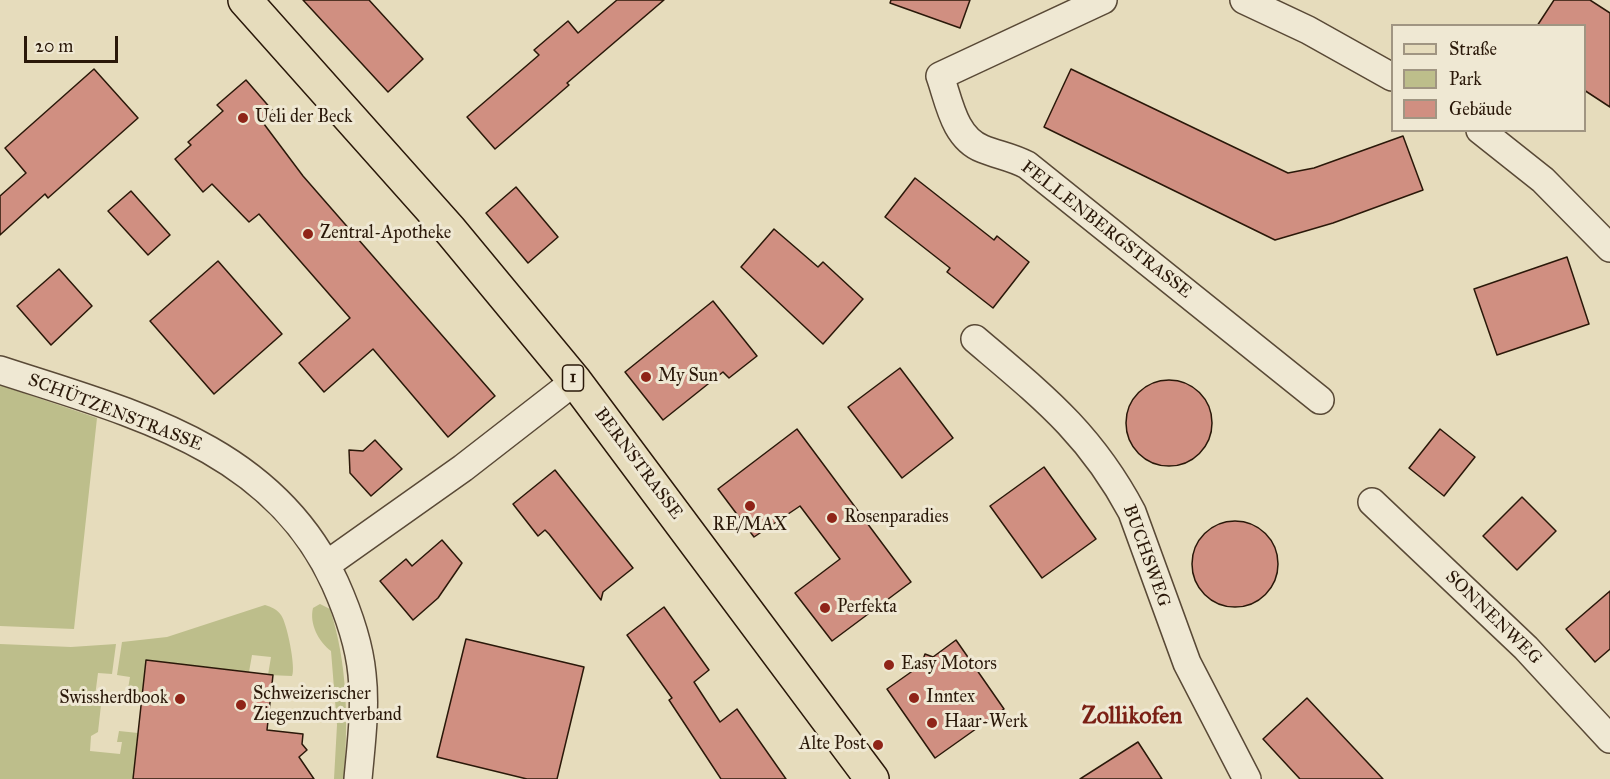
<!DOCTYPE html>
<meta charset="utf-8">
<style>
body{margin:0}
#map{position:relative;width:1610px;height:779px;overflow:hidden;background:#e6dcbc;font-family:"IM FELL Great Primer",serif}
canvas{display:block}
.legend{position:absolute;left:1391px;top:24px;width:195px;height:108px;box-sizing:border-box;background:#efe8d3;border:2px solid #a09582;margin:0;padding:8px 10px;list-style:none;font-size:18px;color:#2a1809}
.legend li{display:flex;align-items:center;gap:12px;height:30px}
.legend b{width:30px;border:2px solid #a09582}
.scale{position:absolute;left:24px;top:36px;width:94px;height:27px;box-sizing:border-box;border:3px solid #2a1809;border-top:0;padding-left:8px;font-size:18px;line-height:21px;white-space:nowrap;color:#2a1809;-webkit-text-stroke:4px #efe8d3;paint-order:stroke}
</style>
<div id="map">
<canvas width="1610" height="779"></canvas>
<ul class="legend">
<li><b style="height:8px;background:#e6dcbc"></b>Straße</li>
<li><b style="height:16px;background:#bdbe8b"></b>Park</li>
<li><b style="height:16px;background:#d08f81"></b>Gebäude</li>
</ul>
<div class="scale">20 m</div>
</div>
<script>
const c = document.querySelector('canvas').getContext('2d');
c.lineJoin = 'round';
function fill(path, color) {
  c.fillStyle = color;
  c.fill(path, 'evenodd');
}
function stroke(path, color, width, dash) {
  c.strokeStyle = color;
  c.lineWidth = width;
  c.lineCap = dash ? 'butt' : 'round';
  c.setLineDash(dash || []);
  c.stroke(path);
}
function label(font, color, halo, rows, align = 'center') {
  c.font = font + ' "IM FELL Great Primer",serif';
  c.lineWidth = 6;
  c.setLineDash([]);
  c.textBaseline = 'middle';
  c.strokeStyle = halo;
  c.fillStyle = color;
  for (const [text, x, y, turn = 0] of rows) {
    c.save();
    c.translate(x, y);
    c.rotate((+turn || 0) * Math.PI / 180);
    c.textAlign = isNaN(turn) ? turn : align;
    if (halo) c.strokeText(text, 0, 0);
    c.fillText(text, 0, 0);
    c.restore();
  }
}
const green = new Path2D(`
 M0,385L97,418L74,629L0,626Z
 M320,604L330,609C348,665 348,721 344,779H334L337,725L331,651C319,642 309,624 313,608Z
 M265,605C271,607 277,609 281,615C287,623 296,668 292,676L268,675L271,657L252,655L249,672L147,660L142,697L127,695L130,677L117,675L122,642L167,637Z
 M0,644L71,647L116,644L112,674L98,673L94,704L101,705L98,732L91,736L90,751L120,754L122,742H117L119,731L138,733L133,779H0Z`);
const building = new Path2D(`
 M303,0H369L423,59L388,92Z
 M617,0H664L567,83L569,85L495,149L467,117L539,55L534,50L568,21L578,33Z
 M891,0H970L960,28L890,3Z
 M1554,0H1590L1610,13V107L1584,90V26H1537Z
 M94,69L138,118L48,198L45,194L0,235V196L26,173L5,148Z
 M1071,69L1288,173L1314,168L1403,136L1423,190L1333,223L1275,240L1044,127Z
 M246,80L272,110L261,120L303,176L495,396L448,437L373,349L324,392L299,363L350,318L259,214L249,222L212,184L203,192L175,159L191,145L188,142L223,111L217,105Z
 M915,178L994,240L997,236L1029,262L993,308L947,272L950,268L885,217Z
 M516,187L558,237L528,263L486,213Z
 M131,191L170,235L148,255L108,211Z
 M774,229L818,267L823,262L863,299L823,344L741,267Z
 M1567,257L1589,324L1497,355L1474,289Z
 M218,261L282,334L214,394L150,321Z
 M59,269L92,306L51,345L17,306Z
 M713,301L757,356L729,378L723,372L663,420L625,372Z
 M900,368L953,438L902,478L848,407Z
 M1126 423a43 43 0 1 1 86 0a43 43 0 1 1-86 0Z
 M797,429L911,582L832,641L795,593L840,559L800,506L754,537L718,489Z
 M1440,429L1475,457L1444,496L1409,468Z
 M375,440L402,469L371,496L350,473L349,450L363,451Z
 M1044,467L1096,539L1042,578L990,506Z
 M555,470L633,568L603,592L601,600L549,534L545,530L538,536L513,504Z
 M1522,497L1556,531L1517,570L1483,536Z
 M1192 564a43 43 0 1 1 86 0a43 43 0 1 1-86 0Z
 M442,540L462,563L438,598L413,620L380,581L406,559L412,566Z
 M1610,591V649L1595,662L1566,629Z
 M664,607L709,670L694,682L720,722L737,709L786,779H721L669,700L672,698L627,635Z
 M466,639L584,667L557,779H527L437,757Z
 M956,640L1004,709L935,758L887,689L921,665L925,654L933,657Z
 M146,660L273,675L267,730L303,734L302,744L307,750L299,757L314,779H133Z
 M1307,698L1383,779H1300L1263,739Z
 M1138,742L1162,779H1080Z`);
const street = new Path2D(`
 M1103,0L940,76C949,101 954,138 983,149C998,155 1012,157 1027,165L1320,400
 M1244,0L1308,30L1392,77
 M1480,130L1543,180L1610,248
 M975,339C1042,396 1090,433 1132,512L1187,663L1247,779
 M0,370C131,413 272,446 335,583C348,612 359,642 362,674C366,709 361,745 358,779
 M1372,502L1526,648L1610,739
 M326,565L463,468L575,381`);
const primary = new Path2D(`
 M245,0L450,230L575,381L872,779`);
const markers = [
 [243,118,6,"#8f2418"],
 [308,234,6,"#8f2418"],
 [646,377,6,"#8f2418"],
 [750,506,6,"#8f2418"],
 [832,518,6,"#8f2418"],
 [825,608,6,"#8f2418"],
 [889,665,6,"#8f2418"],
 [914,698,6,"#8f2418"],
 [180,699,6,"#8f2418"],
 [241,705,6,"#8f2418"],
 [932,723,6,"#8f2418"],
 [878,745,6,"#8f2418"]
];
const shields = [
 [573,378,21]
];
const shieldNames = [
 ["1",573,378]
];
const poiNames = [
 ["Ueli der Beck",255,118],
 ["Zentral-Apotheke",320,234],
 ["My Sun",658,377],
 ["Rosenparadies",844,518],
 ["RE/MAX",750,526,"center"],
 ["Perfekta",837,608],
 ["Easy Motors",901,665],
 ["Schweizerischer",253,695],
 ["Ziegenzuchtverband",253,716],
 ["Inntex",926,698],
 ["Swissherdbook",168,699,"right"],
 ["Haar-Werk",944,723],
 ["Alte Post",866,745,"right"]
];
const streetNames = [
 ["FELLENBERGSTRASSE",1106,230,38],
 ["SCHÜTZENSTRASSE",115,413,21],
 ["BERNSTRASSE",638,464,53],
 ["BUCHSWEG",1146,556,70],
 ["SONNENWEG",1493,618,44]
];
const districtNames = [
 ["Zollikofen",1132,717]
];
fill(green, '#bdbe8b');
fill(building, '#d08f81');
stroke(building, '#2a1809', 1.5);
stroke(street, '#594936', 30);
stroke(primary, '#2a1809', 36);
stroke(street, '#efe8d3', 27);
stroke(primary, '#e6dcbc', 33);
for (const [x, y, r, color] of markers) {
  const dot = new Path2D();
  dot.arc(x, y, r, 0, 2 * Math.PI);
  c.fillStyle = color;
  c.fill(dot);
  stroke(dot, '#efe8d3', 2);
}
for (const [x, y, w] of shields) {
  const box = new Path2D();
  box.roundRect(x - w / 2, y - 13, w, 26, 4.5);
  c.fillStyle = '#efe8d3';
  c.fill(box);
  stroke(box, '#2a1809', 1.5);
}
label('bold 16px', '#2a1809', null, shieldNames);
label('18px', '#2a1809', '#efe8d3', poiNames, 'left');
label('18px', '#2a1809', '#efe8d3', streetNames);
label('bold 24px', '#7a1f14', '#efe8d3', districtNames);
</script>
